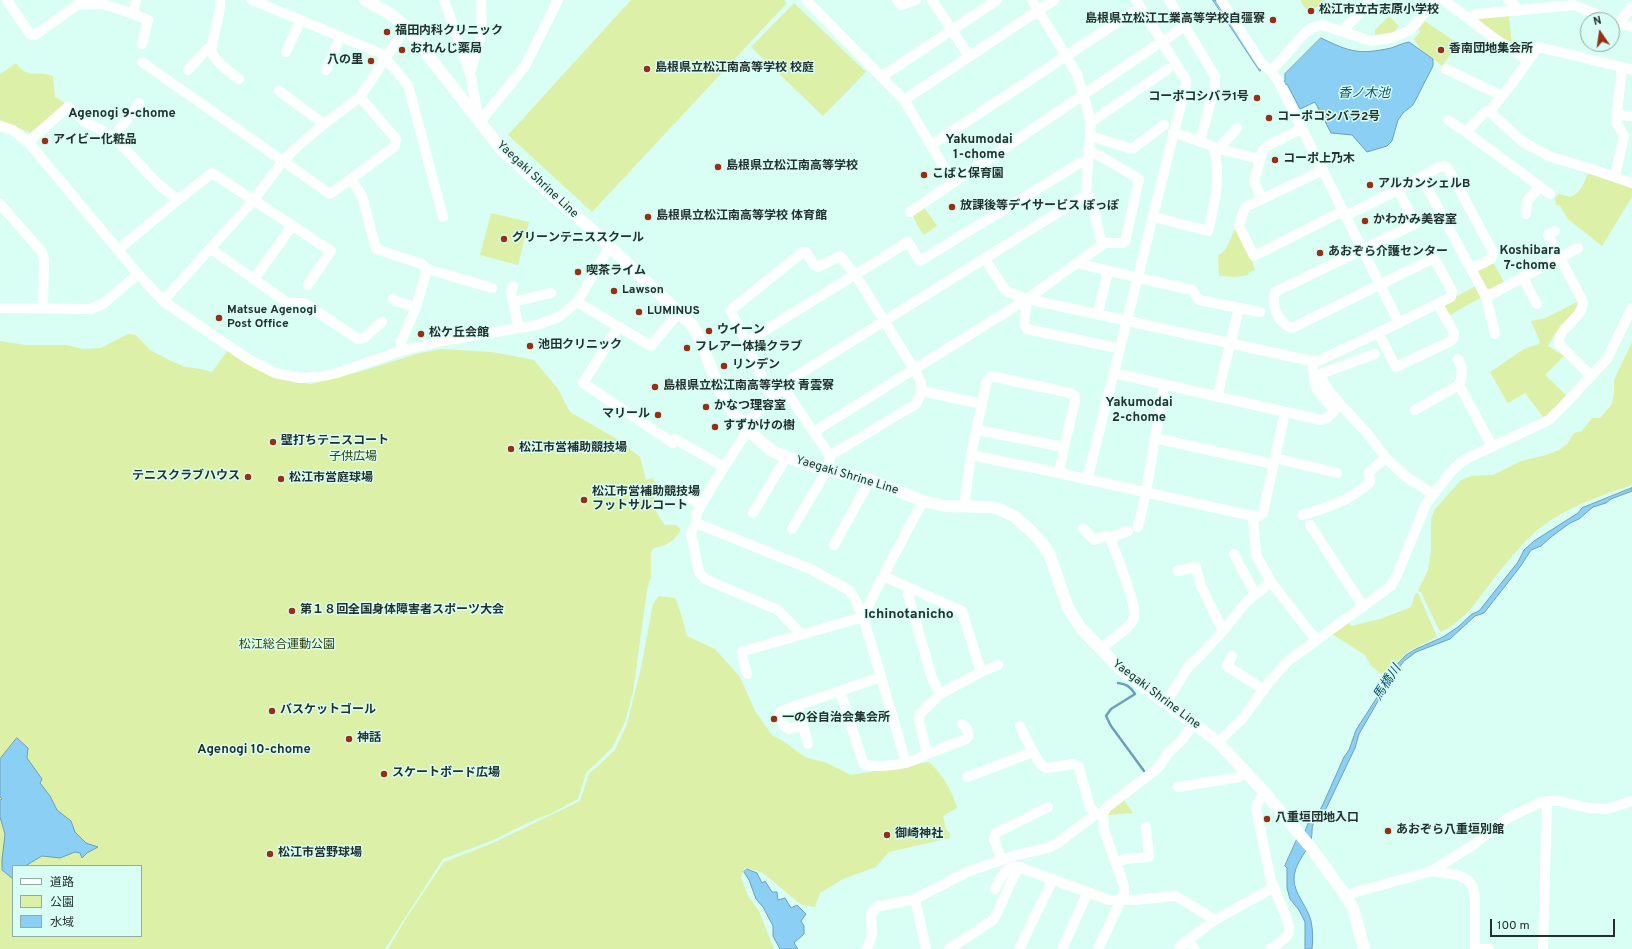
<!DOCTYPE html>
<meta charset="utf-8">
<style>
body{margin:0}
#map{position:relative;width:1632px;height:949px;overflow:hidden;background:#d9fef4;font-family:Overpass,"Noto Sans JP",sans-serif}
canvas{display:block}
.legend{position:absolute;left:12px;top:865px;width:130px;height:72px;box-sizing:border-box;background:#d9fef4;border:1px solid #90aca4;margin:0;padding:5px 7px;list-style:none;font-size:12px;color:#23312d}
.legend li{display:flex;align-items:center;gap:8px;height:20px}
.legend b{width:20px;border:1px solid #90aca4}
.north{position:absolute;left:1580px;top:12px;width:40px;height:40px;box-sizing:border-box;background:#d9fef4;border:1px solid #90aca4;border-radius:50%;rotate:347deg;font-size:11px;font-weight:700;line-height:16px;text-align:center;color:#23312d}
.north::after{content:'';display:block;margin:auto;width:14px;height:18px;background:#972f15;clip-path:polygon(50% 0,100% 100%,50% 72%,0 100%)}
.scale{position:absolute;left:1490px;top:919px;width:125px;height:18px;box-sizing:border-box;border:2px solid #23312d;border-top:0;padding-left:5px;font-size:12px;line-height:14px;white-space:nowrap;color:#23312d;-webkit-text-stroke:3px #d9fef4;paint-order:stroke}
</style>
<div id="map">
<canvas width="1632" height="949"></canvas>
<ul class="legend">
<li><b style="height:5px;background:#fff"></b>道路</li>
<li><b style="height:11px;background:#ddf0a7"></b>公園</li>
<li><b style="height:11px;background:#8bcff4"></b>水域</li>
</ul>
<div class="north">N</div>
<div class="scale">100 m</div>
</div>
<script>
const c = document.querySelector('canvas').getContext('2d');
c.lineJoin = 'round';
function fill(path, color) {
  c.fillStyle = color;
  c.fill(path, 'evenodd');
}
function stroke(path, color, width, dash) {
  c.strokeStyle = color;
  c.lineWidth = width;
  c.lineCap = dash ? 'butt' : 'round';
  c.setLineDash(dash || []);
  c.stroke(path);
}
function label(font, color, halo, rows, align = 'center') {
  c.font = font + ' Overpass,"Noto Sans JP",sans-serif';
  c.lineWidth = 3;
  c.setLineDash([]);
  c.textBaseline = 'middle';
  c.strokeStyle = halo;
  c.fillStyle = color;
  for (const [text, x, y, turn = 0] of rows) {
    c.save();
    c.translate(x, y);
    c.rotate((+turn || 0) * Math.PI / 180);
    c.textAlign = isNaN(turn) ? turn : align;
    if (halo) c.strokeText(text, 0, 0);
    c.fillText(text, 0, 0);
    c.restore();
  }
}
const green = new Path2D(`
 M631,0H784L787,3L592,212L508,135Z
 M1300,0H1324V1L1309,14Z
 M794,3L866,72L823,116L751,47Z
 M1389,16L1399,26L1394,32L1375,35V30Z
 M1509,16L1512,45L1477,21L1479,18Z
 M1425,21L1457,43L1452,52L1442,66L1419,48L1414,39L1420,32L1419,29Z
 M16,63C27,80 38,70 53,76L55,97L66,104L30,133L0,120V74Z
 M1588,173L1632,187V197L1602,246L1568,219L1560,206L1556,205L1555,198L1559,194L1571,197C1581,192 1584,183 1588,173Z
 M923,206L937,226L924,235L917,225L912,213Z
 M491,213L529,222L518,265L480,255Z
 M1236,226L1250,256L1255,270L1249,272L1248,275L1235,277L1219,276L1218,256L1226,249Z
 M1493,262L1504,282L1491,289L1485,288L1477,274L1479,270Z
 M1476,286L1480,295V298L1448,316L1443,308L1444,303Z
 M1579,301L1578,310L1554,335L1548,346L1564,356L1545,375L1567,396L1544,418L1525,393L1508,403L1507,402L1490,372L1524,349L1539,344L1540,342L1531,321L1546,318Z
 M128,334L136,335L150,350L169,360L185,367L201,369L212,372L228,350L254,368L274,376L293,382L311,384L362,371L420,353L442,349L492,352L534,360L558,389L570,412L617,439L640,457L646,480L652,478L657,483C651,502 653,509 665,525H676L681,529C677,539 665,547 654,548L651,552V576L647,590L633,692L625,722L612,748L586,773L578,799L552,813L530,822L491,841L443,859L385,949H0V341L26,345H67L83,349L101,348ZM13,866H141V936H13Z
 M1632,342V485C1597,497 1560,509 1532,535C1519,547 1503,567 1492,581C1477,601 1464,621 1441,632L1439,630L1421,592L1418,591L1428,570L1431,551V519L1435,509L1461,480L1471,476L1493,475L1521,461L1546,455L1559,450L1567,444L1574,433L1582,431L1592,418H1600L1612,404L1614,393V380Z
 M1418,593L1437,637L1409,651L1383,675L1371,666L1365,655L1332,634L1348,620L1351,626L1380,619L1409,608L1411,607L1415,594Z
 M659,596L675,598L681,614L687,636L715,649L740,677L755,711L772,735L783,741L805,757L827,763L851,775L929,762C943,775 952,790 957,808L943,816L946,829L950,833V838L889,852L876,867L843,879L820,893L815,907L800,904L763,873L745,867L741,877L748,896L759,911L774,949H388L407,917L444,862L493,843L580,801L589,774L615,750L627,724L641,668L653,604Z
 M1123,799L1133,813L1108,815L1111,809Z`);
const water = new Path2D(`
 M1213,0H1215L1261,70L1260,71Z
 M1321,38C1350,52 1359,55 1391,48C1397,46 1403,43 1409,42L1433,59V66L1413,105L1403,113L1398,120L1392,141L1387,146L1367,152L1352,135L1331,133L1315,102L1300,109L1287,84L1284,85L1283,82L1285,81V74Z
 M1632,488V491L1611,499L1606,503L1593,507L1579,519L1570,523L1551,537L1541,546L1531,550L1520,567L1484,613L1475,616L1450,639L1416,652L1404,661L1395,673L1389,687L1381,696L1359,734L1355,748L1324,813C1307,825 1315,827 1310,844L1301,834L1305,831L1309,821L1320,810L1324,802L1344,757L1349,750L1356,730L1385,685L1387,675L1406,655L1416,649L1443,637L1458,627L1472,614L1479,611L1518,562L1524,550L1534,541L1578,513L1582,508Z
 M17,738L28,748L27,758L42,779L40,783L50,796L57,810L71,821L75,832L86,843L98,847L87,853L82,858L80,853L75,852L60,858L42,856L25,866H13V879L2,870V860L5,834L0,817V800L2,799L0,797V759Z
 M1299,835L1308,847C1304,854 1297,863 1295,872C1290,891 1307,904 1311,921C1313,930 1313,940 1312,949H1305V922L1299,910L1290,899L1287,888V868L1285,866Z
 M747,869L757,873L762,883L765,881L772,892H777L778,900L785,898L791,908L797,905L806,914L801,921L804,926V934L794,943L798,949H780L773,936V926L763,907L756,899L749,880L744,872Z`);
const stream = new Path2D(`
 M1118,683C1126,684 1130,686 1135,694L1111,709L1106,716L1111,726L1144,771`);
const minor = new Path2D(`
 M7,0L30,34L35,35L77,5L103,4L133,14
 M136,0L133,14L148,20L142,44
 M220,0C222,13 209,46 212,53C217,64 230,72 239,79
 M252,0L382,54L408,85L443,217
 M444,0L470,73
 M806,0L904,100L931,145
 M897,0L901,5L916,0
 M932,0L969,56
 M1169,0L1215,76V86L1200,141
 M1221,0L1262,64L1271,71L1278,81L1399,323
 M1444,0L1494,38L1528,60
 M1508,0L1515,5L1517,11
 M1632,6L1619,23L1632,27
 M1468,18L1478,14L1574,5L1610,20
 M1346,27L1372,0
 M1162,42L1179,30
 M286,52L301,20
 M142,62L330,194L351,179
 M1622,67L1538,47L1513,82L1491,110L1493,115L1523,142L1551,157L1585,167L1632,183
 M1446,69L1502,96
 M188,70L205,51L211,47
 M326,70L340,37
 M1271,71L1306,32L1312,28L1322,25L1371,41L1392,38L1406,32L1411,29L1435,0
 M881,77L997,0
 M279,91L324,124
 M360,97L396,139L395,146L351,179L362,196L376,249L422,264L427,269L416,307L401,342V351
 M904,100L1054,0
 M1491,110L1485,112L1466,132L1550,194
 M1617,115L1632,116
 M1448,120L1466,132
 M479,121L470,73L482,32L481,0
 M1091,122L1168,69
 M479,123L525,66L558,0
 M0,126L13,130L28,142L138,274L163,301L248,359L275,373L300,378L324,376L337,373L401,351L442,341L537,325L559,317L577,302L609,248
 M1301,129L1267,146L1263,150L1254,181L1262,199L1323,170
 M1090,136L1132,149L1164,125
 M114,137L139,103
 M28,142L68,107L84,121L114,137L157,183L178,200L119,249
 M1214,148L1260,159
 M1088,149L1139,179L1125,242L1122,243H1102
 M1217,150L1233,133L1237,128
 M1615,176L1624,136L1616,122L1622,67L1632,70
 M1422,178L1486,297L1495,334
 M953,183L931,145L1133,12
 M1398,190L1415,224L1275,292C1271,306 1278,323 1292,328L1434,258L1452,291L1451,297L1378,333L1396,367L1449,342L1453,339L1454,333L1438,304
 M1262,199L1245,207L1239,226L1254,256L1343,211
 M178,200L212,173L331,251L308,285
 M0,204L42,252L44,260L43,308
 M910,212L1155,46
 M1526,214L1527,201L1540,186
 M1345,216L1398,190L1439,167L1445,166L1449,170L1493,252L1491,259L1471,269
 M1154,217L1208,231C1215,203 1221,177 1214,148L1210,145L1173,132
 M1555,231L1548,235L1583,302C1582,320 1558,326 1559,344L1591,376
 M211,249L288,303H304L358,339L364,338L382,322
 M985,259L1006,291L1027,299L1102,245L1091,199L1086,195
 M1077,263L1130,276
 M427,269L492,288
 M1138,278L1192,290L1199,300L1239,308L1217,397
 M1523,278L1537,304
 M254,279L292,226
 M513,286L511,292L519,328
 M1486,297L1578,248
 M393,299L395,301L416,307
 M1027,299L1024,324L1027,329L1112,347
 M163,301L253,201L283,161L298,146L324,124L360,97L406,27
 M513,302L551,293
 M577,302L651,346L679,312
 M0,308L90,309L103,304L138,274
 M1239,308L1260,312
 M1099,309L1108,271
 M619,326L583,383L673,443
 M746,342L731,311L732,309L803,252H806L814,265L818,267L840,256L855,274L914,369L921,382L922,391
 M1375,354L1325,372L1322,373V378L1326,387L1340,404L1367,433L1386,458L1405,476L1433,494
 M1114,373L1321,420L1327,418L1335,410C1316,391 1313,389 1313,362
 M1459,385L1492,446
 M783,387L828,453L831,455L916,404L922,391L982,404
 M772,399L746,342L908,242L920,261L1080,163L1088,162
 M1415,410L1459,385C1463,376 1463,368 1458,359
 M744,425L790,380L1086,195L1091,122L1077,74L1032,0
 M977,430L1064,447L1059,473
 M749,431L744,436L724,467L701,505L696,516V523L691,533L699,572L705,579L778,610L802,635
 M815,431L1027,299L1316,362L1378,333
 M1154,438L1273,464
 M675,439L724,467
 M971,455L987,380L991,376L1070,393L1075,396V401L1064,447
 M1275,458L1337,473
 M1087,480L1186,84V80L1136,0
 M673,488L701,505
 M964,507L971,455L1059,473L1257,517L1263,513L1285,412
 M753,513L786,458
 M1302,515C1327,508 1351,500 1370,482L1369,472L1386,458
 M1253,517L1256,555L1271,582L1316,640
 M696,523L810,569L849,590L854,597L863,617L881,677
 M1310,525L1363,606
 M1138,527L1146,492L1164,385
 M1083,528L1094,540L1106,536L1110,538C1115,552 1138,606 1134,618C1131,628 1108,642 1100,649
 M792,529L827,470L831,455
 M1110,538L1128,531
 M834,545L870,480
 M1234,554L1255,594
 M883,576L962,611L981,672
 M909,588L908,595L932,678L940,694
 M1223,631L1247,601L1271,582
 M1232,656L1227,666L1264,690
 M747,674L742,656V652L744,651L863,617L883,576L923,501
 M840,691L863,762L865,765C887,768 908,765 927,754
 M1166,703L1188,667L1202,654L1223,631L1201,586L1196,567L1178,571
 M798,709L808,744
 M962,724C967,727 969,731 968,737L966,739L927,754L919,720V715L940,694L981,672L998,665
 M802,725L789,729L783,725L779,715L781,711L881,677L906,763
 M1218,742L1242,719L1270,681L1288,661L1391,586L1397,575L1426,504L1450,473L1459,464L1468,458L1549,420L1563,406L1607,359L1632,308
 M1033,752L1041,765L1047,768L1073,764L1079,767L1090,807L1096,814
 M967,777L1033,752L1020,726
 M1178,787L1239,777L1246,772
 M1001,859L994,839L996,833L1048,807
 M1116,863L1125,859L1149,857L1146,827
 M1432,871L1458,875L1469,881L1473,887L1475,901V949H1489
 M995,889C1001,878 1006,864 1021,867
 M1346,896L1353,893L1432,871L1473,845L1508,818L1539,803L1547,801H1559L1588,808L1607,809L1632,801
 M915,899L926,949
 M1188,940L1195,949
 M867,949L872,934L871,915L876,907L915,899L967,872L1016,855L1048,848L1059,842L1096,814H1103
 M949,949L993,920L997,913L1016,872L1021,868L1109,900H1134L1176,896L1215,920L1269,890L1272,886L1256,808L1258,802L1265,793
 M1019,949L1053,879
 M1062,949L1088,892
 M1098,949L1124,894V886L1104,830L1103,814L1106,808L1158,768L1169,752L1183,739L1193,724
 M1179,949L1180,946L1215,920
 M1270,949C1276,945 1284,940 1288,935C1294,927 1275,894 1273,884
 M1543,949L1547,801`);
const major = new Path2D(`
 M365,0L389,13L406,27L501,149L547,191L589,227L692,325L701,341L718,387L729,407L749,431L767,447L776,453L815,467L870,480L923,501L945,506L990,507L999,509L1014,516L1031,531L1041,542L1049,553L1068,608L1081,628L1119,668L1218,742L1265,793L1312,849L1346,896L1353,908L1364,949`);
const markers = [
 [1311,11,4,"#972f15"],
 [1273,20,4,"#972f15"],
 [387,32,4,"#972f15"],
 [402,50,4,"#972f15"],
 [1441,50,4,"#972f15"],
 [371,61,4,"#972f15"],
 [647,69,4,"#972f15"],
 [1257,98,4,"#972f15"],
 [1269,118,4,"#972f15"],
 [45,141,4,"#972f15"],
 [1275,160,4,"#972f15"],
 [718,167,4,"#972f15"],
 [924,175,4,"#972f15"],
 [1370,185,4,"#972f15"],
 [952,207,4,"#972f15"],
 [648,217,4,"#972f15"],
 [1365,221,4,"#972f15"],
 [504,239,4,"#972f15"],
 [1320,253,4,"#972f15"],
 [578,272,4,"#972f15"],
 [614,291,4,"#972f15"],
 [639,312,4,"#972f15"],
 [219,318,4,"#972f15"],
 [709,331,4,"#972f15"],
 [421,334,4,"#972f15"],
 [530,346,4,"#972f15"],
 [687,348,4,"#972f15"],
 [724,366,4,"#972f15"],
 [655,387,4,"#972f15"],
 [706,407,4,"#972f15"],
 [658,415,4,"#972f15"],
 [715,427,4,"#972f15"],
 [273,442,4,"#972f15"],
 [511,449,4,"#972f15"],
 [248,477,4,"#972f15"],
 [281,479,4,"#972f15"],
 [584,500,4,"#972f15"],
 [292,611,4,"#972f15"],
 [272,711,4,"#972f15"],
 [774,719,4,"#972f15"],
 [349,739,4,"#972f15"],
 [384,774,4,"#972f15"],
 [1267,819,4,"#972f15"],
 [1388,831,4,"#972f15"],
 [887,835,4,"#972f15"],
 [270,854,4,"#972f15"]
];
const poiNames = [
 ["松江市立古志原小学校",1319,11],
 ["島根県立松江工業高等学校自彊寮",1265,20,"right"],
 ["福田内科クリニック",395,32],
 ["おれんじ薬局",410,50],
 ["香南団地集会所",1449,50],
 ["八の里",363,61,"right"],
 ["島根県立松江南高等学校 校庭",655,69],
 ["コーポコシバラ1号",1249,98,"right"],
 ["コーポコシバラ2号",1277,118],
 ["アイビー化粧品",53,141],
 ["コーポ上乃木",1283,160],
 ["島根県立松江南高等学校",726,167],
 ["こばと保育園",932,175],
 ["アルカンシェルB",1378,185],
 ["放課後等デイサービス ぽっぽ",960,207],
 ["島根県立松江南高等学校 体育館",656,217],
 ["かわかみ美容室",1373,221],
 ["グリーンテニススクール",512,239],
 ["あおぞら介護センター",1328,253],
 ["喫茶ライム",586,272],
 ["Lawson",622,291],
 ["Matsue Agenogi",227,311],
 ["Post Office",227,325],
 ["LUMINUS",647,312],
 ["ウイーン",717,331],
 ["松ケ丘会館",429,334],
 ["池田クリニック",538,346],
 ["フレアー体操クラブ",695,348],
 ["リンデン",732,366],
 ["島根県立松江南高等学校 青雲寮",663,387],
 ["かなつ理容室",714,407],
 ["マリール",650,415,"right"],
 ["すずかけの樹",723,427],
 ["壁打ちテニスコート",281,442],
 ["松江市営補助競技場",519,449],
 ["テニスクラブハウス",240,477,"right"],
 ["松江市営庭球場",289,479],
 ["松江市営補助競技場",592,493],
 ["フットサルコート",592,507],
 ["第１８回全国身体障害者スポーツ大会",300,611],
 ["バスケットゴール",280,711],
 ["一の谷自治会集会所",782,719],
 ["神話",357,739],
 ["スケートボード広場",392,774],
 ["八重垣団地入口",1275,819],
 ["あおぞら八重垣別館",1396,831],
 ["御崎神社",895,835],
 ["松江市営野球場",278,854]
];
const streetNames = [
 ["Yaegaki Shrine Line",537,180,43],
 ["Yaegaki Shrine Line",847,476,17],
 ["Yaegaki Shrine Line",1156,695,37]
];
const parkNames = [
 ["子供広場",353,458],
 ["松江総合運動公園",287,646]
];
const waterNames = [
 ["香ノ木池",1364,94],
 ["馬橋川",1388,683,-57]
];
const neighbourhoodNames = [
 ["Agenogi 9-chome",122,114],
 ["Yakumodai",979,140],
 ["1-chome",979,155],
 ["Koshibara",1530,251],
 ["7-chome",1530,266],
 ["Yakumodai",1139,403],
 ["2-chome",1139,418],
 ["Agenogi 10-chome",254,750]
];
const quarterNames = [
 ["Ichinotanicho",909,615]
];
fill(green, '#ddf0a7');
fill(water, '#8bcff4');
stroke(water, '#6ca0b8', 1);
stroke(stream, '#6ca0b8', 2.5);
stroke(minor, '#fff', 10);
stroke(major, '#fff', 12);
for (const [x, y, r, color] of markers) {
  const dot = new Path2D();
  dot.arc(x, y, r, 0, 2 * Math.PI);
  c.fillStyle = color;
  c.fill(dot);
  stroke(dot, '#d9fef4', 1.5);
}
label('bold 12px', '#23312d', '#d9fef4', poiNames, 'left');
label('12px', '#23312d', '#d9fef4', streetNames);
label('12px', '#354000', '#d9fef4', parkNames);
label('italic 13px', '#0a5372', '#d9fef4', waterNames);
label('bold 13px', '#23312d', '#d9fef4', neighbourhoodNames);
label('bold 14px', '#23312d', '#d9fef4', quarterNames);
</script>
